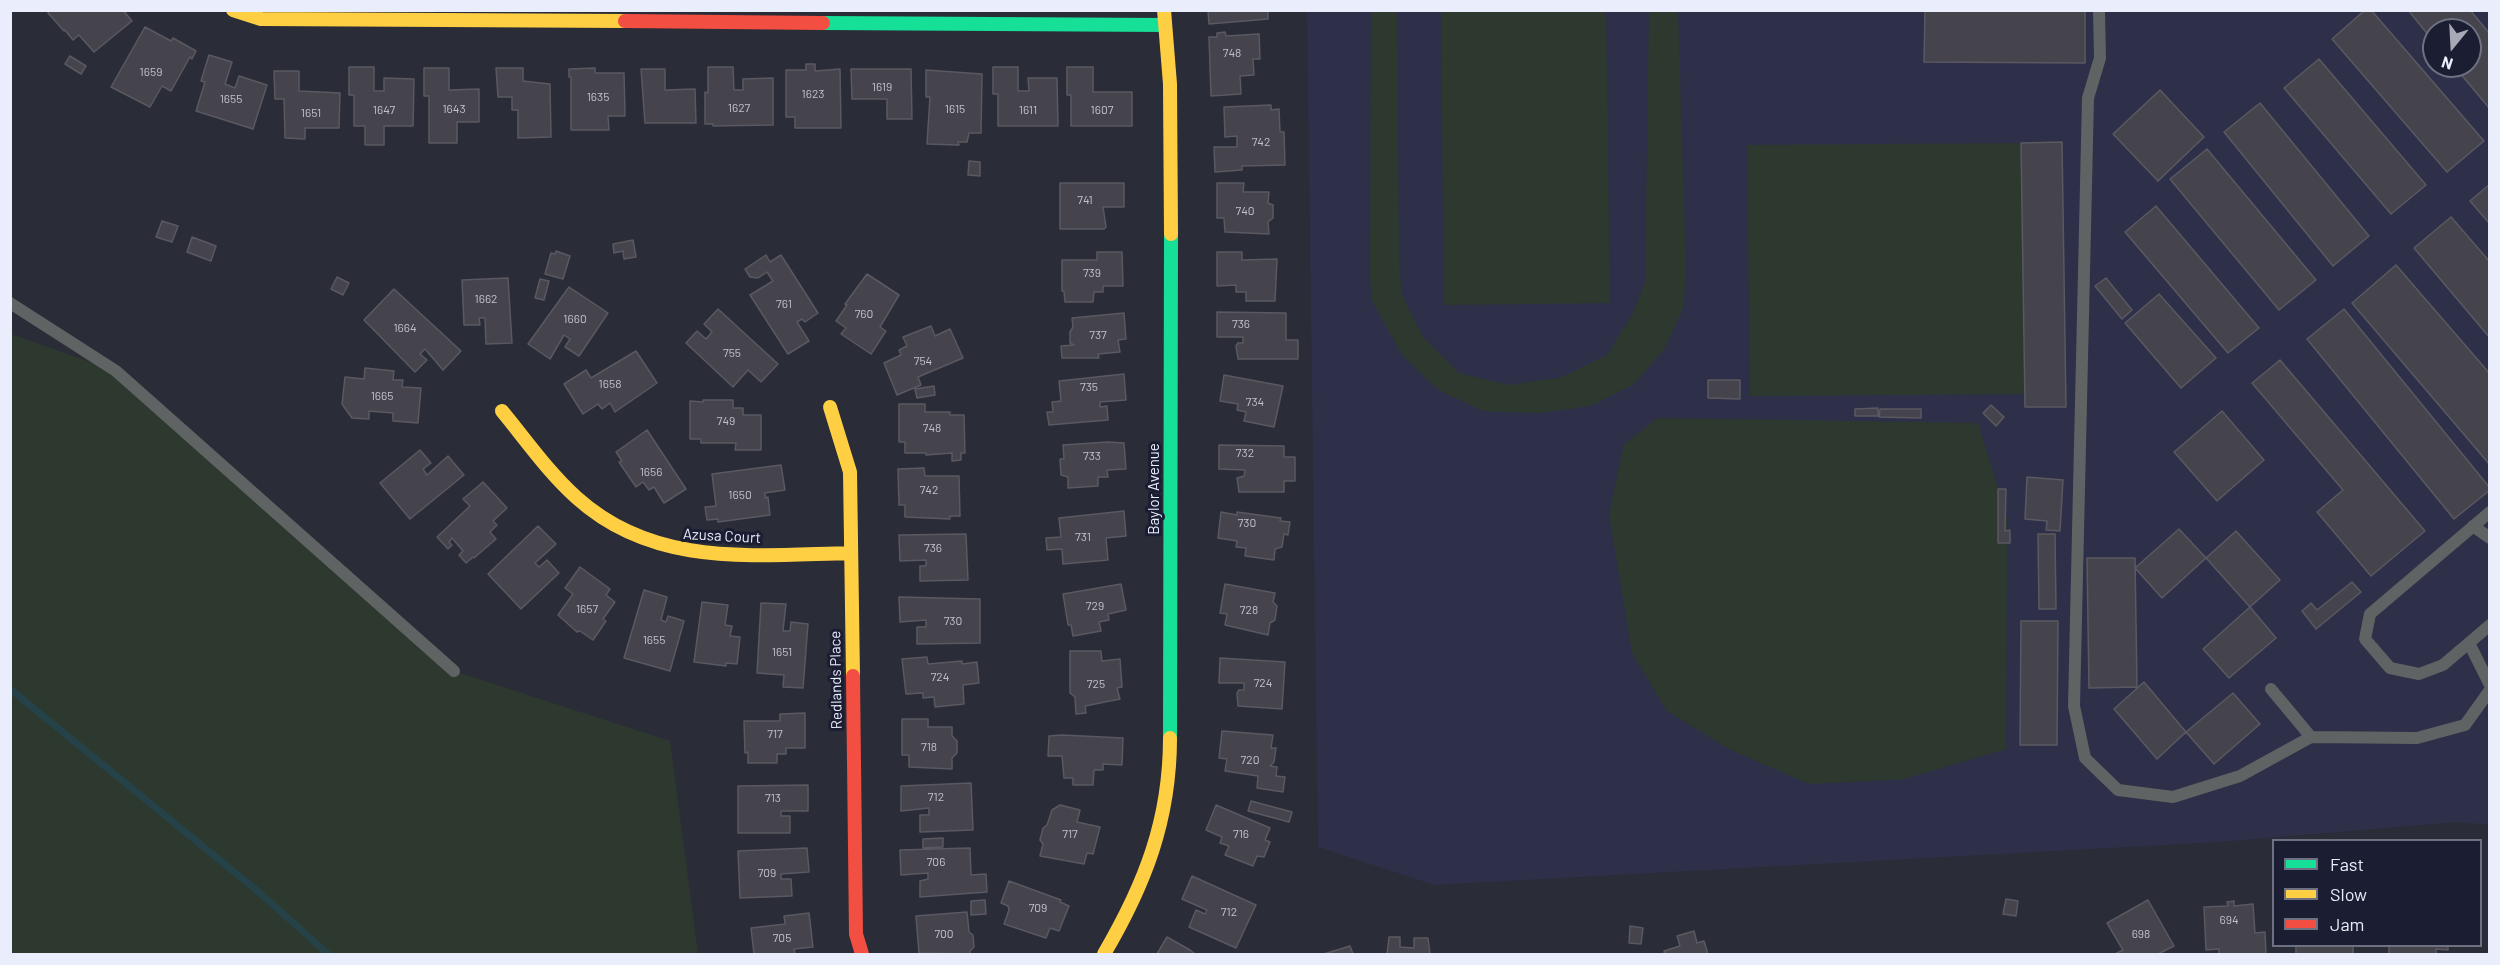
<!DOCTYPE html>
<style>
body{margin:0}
#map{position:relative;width:2500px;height:965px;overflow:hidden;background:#2a2c37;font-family:Barlow,sans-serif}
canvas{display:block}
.frame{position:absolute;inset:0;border:12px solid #eaedfb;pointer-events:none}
.legend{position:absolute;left:2272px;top:839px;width:210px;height:108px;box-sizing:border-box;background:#1b1e32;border:2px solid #6e7182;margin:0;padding:8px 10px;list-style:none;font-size:18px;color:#eaedfb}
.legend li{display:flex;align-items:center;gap:12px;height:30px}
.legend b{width:30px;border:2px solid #6e7182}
.north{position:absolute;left:2422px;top:18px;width:60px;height:60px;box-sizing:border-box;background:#1b1e32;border:2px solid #6e7182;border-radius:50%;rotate:198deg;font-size:16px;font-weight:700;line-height:24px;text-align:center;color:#eaedfb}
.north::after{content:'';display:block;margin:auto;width:21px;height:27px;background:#a7a9b6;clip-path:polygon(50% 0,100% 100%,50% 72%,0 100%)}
</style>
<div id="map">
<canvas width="2500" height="965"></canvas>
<div class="frame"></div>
<ul class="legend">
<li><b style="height:8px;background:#16e098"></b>Fast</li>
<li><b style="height:8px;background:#ffcf43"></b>Slow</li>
<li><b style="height:8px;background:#f24e42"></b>Jam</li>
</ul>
<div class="north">N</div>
</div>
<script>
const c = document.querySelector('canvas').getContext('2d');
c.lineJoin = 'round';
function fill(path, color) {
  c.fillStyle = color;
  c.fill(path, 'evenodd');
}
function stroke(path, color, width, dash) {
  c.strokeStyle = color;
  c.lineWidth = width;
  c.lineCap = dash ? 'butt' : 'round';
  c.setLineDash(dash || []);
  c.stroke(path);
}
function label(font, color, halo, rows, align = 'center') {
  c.font = font + ' Barlow,sans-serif';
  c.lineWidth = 6;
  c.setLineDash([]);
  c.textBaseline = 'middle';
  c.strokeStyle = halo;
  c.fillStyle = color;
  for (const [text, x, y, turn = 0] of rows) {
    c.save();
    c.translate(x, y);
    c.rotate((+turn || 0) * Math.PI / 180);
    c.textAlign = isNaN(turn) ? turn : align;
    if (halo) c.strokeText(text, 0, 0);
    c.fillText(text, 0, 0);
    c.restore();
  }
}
const built = new Path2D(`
 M1307,11H2489V825L2458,822L2220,842L1434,885L1318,847ZM2434,30H2470V66H2434Z`);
const green = new Path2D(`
 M1371,11H1397L1399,264L1402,295L1423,337L1459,373L1509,385L1562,377L1607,355L1633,313L1645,283L1649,11H1678L1686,271L1683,308L1665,348L1633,385L1590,406L1539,413L1482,411L1437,389L1402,355L1372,301L1370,280Z
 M1441,11H1606L1610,303L1444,305Z
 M2021,143L2024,394L1750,396L1747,145Z
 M11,334L116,371L454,671L670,741L698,954H11Z
 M1658,418L1978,423L2007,518L2006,749L1904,779L1809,784L1731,750L1667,711L1632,653L1609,514L1624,444Z`);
const stream = new Path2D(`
 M10,689L260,893L328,954`);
const building = new Path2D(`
 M50,10H123L132,21L94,52L79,35L73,40L65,30L64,31L48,13Z
 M1208,10H1268V19L1209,24Z
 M1925,10H2085V63L1924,62Z
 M2365,10H2371L2484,141L2447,172L2332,39Z
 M2408,10H2470L2490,34V109L2454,66H2470V30H2434V42Z
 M145,27L171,41L173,38L196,51L192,59L190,57L171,91L162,86L150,107L111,87Z
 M1225,32L1226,36L1259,34L1260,59H1253L1254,75L1240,76L1241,94L1211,96L1209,37H1217V33Z
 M209,55L232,62L225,84L235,88L239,76L267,85L253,129L196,111L205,82L201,81Z
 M70,56L86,66L81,74L65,64Z
 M2319,59L2426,185L2391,214L2284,88Z
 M806,64H815V71L840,69L841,128H795V117H786V70H806Z
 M349,67H374V91H384V78L414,79L413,126H384V145H365V126H354V95H349Z
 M708,67H733L734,90H743V79L773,78V125L713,126V124H705V92L708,93Z
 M993,67H1018V91H1029L1028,78H1057L1058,126H998V94H993Z
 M1067,67H1093V92H1132V126H1071V95H1067Z
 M424,68H449V90L479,89V122H457V143H429V96H424Z
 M496,68H523V81L550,84L551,137L518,138V110H512V97H498Z
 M595,68V73H624L625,116H608L609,130H571V77H569V69Z
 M641,69H665V90L695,89L696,123H645Z
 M851,69H911L912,119H887V99H852Z
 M926,70L982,74L981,133H969L967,142H958L959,145L927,144L930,97H926Z
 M274,71H299V91L340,93L339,128H305V139L285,138L284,99H275Z
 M2160,90L2204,137L2158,181L2113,134Z
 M2260,103L2369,236L2333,266L2224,132Z
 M1271,105V110L1279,109L1280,132H1284L1285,165L1242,166V170L1215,172L1214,147H1237V136L1225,137L1224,107Z
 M2062,142L2066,407H2025L2021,143Z
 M2207,149L2316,280L2279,310L2170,179Z
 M969,161L980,162V176L968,175Z
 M1060,183H1124V207H1103L1106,227L1104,229H1060Z
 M1217,183H1244L1243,192H1269L1268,203L1273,205V218L1268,222L1269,234L1225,232L1224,218H1217Z
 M2490,184V224L2470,201Z
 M2156,206L2259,328L2228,353L2125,232Z
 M2451,217L2490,262V338L2414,248Z
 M162,221L178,226L172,242L156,237Z
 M192,237L216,246L211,261L187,252Z
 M633,240L636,257L624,259L623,251L614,253L613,244Z
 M556,251L570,256L563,279L545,274L551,253L555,254Z
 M1097,252H1122L1123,286H1103V292H1094L1093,302H1065L1064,291H1062V260H1097Z
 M1217,252H1242V260L1277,259L1275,301H1246V292H1236V285L1217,286Z
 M766,255L770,262L781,255L818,313L805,322L802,319L797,322L809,341L788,354L750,295L773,281L767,272L758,278L750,277L745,269Z
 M2396,265L2490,374V465L2352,303Z
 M867,274L899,295L880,327L886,331L871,354L841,334L846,328L836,321L847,305L845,304Z
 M337,277L349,283L343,295L331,289Z
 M508,278L512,343L486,344L485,318H479L480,325H464L462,280Z
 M2106,278L2132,310L2122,319L2095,286Z
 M540,279L549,281L544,300L535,298Z
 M569,287L608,313L579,356L565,347L570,339L564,335L550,359L528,344Z
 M394,289L461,351L443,370L425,349L420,354L427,360L415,372L364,320Z
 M2159,294L2216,358L2181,388L2125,323Z
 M718,309L778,364L761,382L748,370L733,387L686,343L697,331L706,339L712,332L704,324Z
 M2344,309L2490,488V490L2454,519L2307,339Z
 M1217,312L1286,313V340H1298V359H1238L1236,346L1238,343H1243V337H1217Z
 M1124,313L1126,339L1118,340L1120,352L1098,354L1099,358H1062L1061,346L1074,345L1070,343V332L1073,327L1072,318Z
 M931,326L935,336L950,329L963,358L918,377L921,385L897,395L884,363L901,355L899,350L907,346L903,337Z
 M636,351L657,383L615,412L610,403L602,409L598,404L583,414L564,384L586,370L591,378Z
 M2280,360L2425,531L2371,576L2317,512L2343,490L2252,383Z
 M365,368L394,371L393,380H403L402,387L421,388L418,423L393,421V413L369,411V419L352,418L342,404L345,377L364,379Z
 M1124,374L1126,400L1100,402V407L1107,406L1108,420L1049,425L1047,412H1053L1052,402L1061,401L1059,381Z
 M1224,375L1283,386L1274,427L1244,421L1246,412L1237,410L1238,404L1220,401Z
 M1708,380H1740V399L1708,398Z
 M934,386L935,395L917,398L915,389Z
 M703,400H733V408H743V415H761V450H735L736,443H701V439H690V401L703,402Z
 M899,404H925V412H950V415H964L965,453H961V460L952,461V453L926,455V453H905V442H899Z
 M1991,405L2004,417L1996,426L1983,413Z
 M1878,408V416H1855V409Z
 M1880,409H1921V418L1879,417Z
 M2222,411L2264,460L2217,501L2174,452Z
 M647,430L686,489L664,503L654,487L649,490L643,482L636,487L619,462L622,461L616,452Z
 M1108,442L1124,443L1126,469L1107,470L1108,477H1098V486L1068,488V477L1061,475L1060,459H1064L1063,445Z
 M1219,445L1284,446V457H1295V481H1284V492H1239L1237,478L1244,476L1245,470L1219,469Z
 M420,450L431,463L423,469L427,475L448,456L464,475L410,519L380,483Z
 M781,465L785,490L765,493V498L768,497L770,515L718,522V519L707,520L705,507L716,506L712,474Z
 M924,468L925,476H959L960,516H950V519L905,517V505H899L898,469Z
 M2027,477L2063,480L2060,531L2046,530L2047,521L2025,519Z
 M483,482L507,508L493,521L497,525L490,532L496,539L474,558L473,557L466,563L459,555L463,551L452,538L449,542L452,545L448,549L437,537L470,506L463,499Z
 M1998,489H2006L2005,531L2010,530V543H1998Z
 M1124,511L1126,536L1106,538L1108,560L1063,564L1062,549L1047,550L1046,538L1061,537L1059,518Z
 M1221,512L1237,515V512L1281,518L1280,521L1290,522L1288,535L1284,534L1282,547L1275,549L1274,560L1245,556L1246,548L1236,547L1237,541L1218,538Z
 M538,526L556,544L535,563L539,567L547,560L559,573L521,609L488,574Z
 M2179,529L2206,558L2162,598L2135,568Z
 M2236,531L2280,580L2250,607L2206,558Z
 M966,534L968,580L920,581V566H926V560L900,561L899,535Z
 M2038,534H2055L2056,609H2039Z
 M2087,558H2135L2137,687L2089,688Z
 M580,567L610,589L606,595L615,602L603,619L606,621L593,640L580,631L577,632L558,615L573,594L565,588Z
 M2352,582L2361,592L2316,629L2302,611L2311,603L2317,610Z
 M1121,584L1126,610L1108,614L1109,620L1099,622L1101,631L1073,636L1071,625H1068L1063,594Z
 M1225,584L1275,593L1273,602L1277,606L1275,620L1270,623L1268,635L1225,625L1227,614L1220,613Z
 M644,590L667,597L661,620L666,622L668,616L684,621L670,671L624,658Z
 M899,597L980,599V643L917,644V627H926V620L900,622Z
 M702,602L728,605L725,625L732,626L730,636L740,637L737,664L726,663V666L694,662Z
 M761,603L786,604L783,631H790L791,622L808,624L803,688L783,687L784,675L757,673Z
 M2250,607L2276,638L2229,678L2203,649Z
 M2021,621H2058L2057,745H2020Z
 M1070,651H1101L1102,661L1120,659L1122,687L1117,688L1120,699L1085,706L1086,713L1076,714L1075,697L1070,693Z
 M927,657L928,664L962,661V664L977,662L979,683L963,685L964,704L935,707L934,697L923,698V693L906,694L902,659Z
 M1220,658L1285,662L1282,709L1238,706L1237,693L1239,690H1244V683H1219Z
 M2144,682L2186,732L2157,759L2114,709Z
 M2233,693L2260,724L2214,764L2186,732Z
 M805,713V748H786V754H777V763H748V752L745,753L744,721H780V714Z
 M902,719H928V727H952V736L957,741V753L952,758V769L909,767V755H902Z
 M1222,731L1273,735L1271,748H1276L1274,762L1270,766L1277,767L1276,776L1285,777L1283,792L1257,788L1258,776L1225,771L1227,759L1219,758Z
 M1062,735L1123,738L1122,765L1103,764V770H1094L1093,785H1073V778H1064L1062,756H1048L1049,736Z
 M971,783L973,830L920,832V815H929V808L901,811V786Z
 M808,785V811H781V816H790V833H738V786Z
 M1251,801L1292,812L1289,822L1248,811Z
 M1060,805L1080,810L1077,822L1100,827L1093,854L1087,853L1084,864L1040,856L1043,844L1040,840L1043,828L1047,825L1052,810Z
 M1216,805L1270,828L1265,840L1270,842L1264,857L1257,856L1253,866L1225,855L1229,846L1220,843L1222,837L1206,830Z
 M943,838V847L923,848V839Z
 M807,848L809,872L781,874V879H791L792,896L740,898L738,851Z
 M970,848L971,875L986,874L987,892L920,897V881L928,879V873L901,875L900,850Z
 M1192,876L1256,905L1236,948L1189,927L1196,910L1205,914L1207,910L1182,899Z
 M1009,881L1061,900L1060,902L1069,906L1059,931L1050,928L1046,938L1004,924L1009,910L1008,906L1001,903Z
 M2006,899L2018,901L2016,916L2003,914Z
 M985,900L986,914L971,915V901Z
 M2148,900L2174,946L2158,954H2115L2123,950L2107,923Z
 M2234,901V906L2253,904L2255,933L2265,932L2266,954H2219V949L2206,950L2204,907L2228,906L2227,902Z
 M967,912L969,932L973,935L974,947L970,951V954L919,953L916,916Z
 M809,913L813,947L794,949L795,954H754L751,928L785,924L784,916Z
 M1630,926L1643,928L1641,944L1629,943Z
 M1694,931L1697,943L1704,941L1708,954H1660L1665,953L1664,951L1680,946L1677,936Z
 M1167,937L1190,950L1195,954H1157Z
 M1389,937H1400V947L1414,948V938H1428L1430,954H1387Z
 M1350,946L1353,954H1324Z
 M2296,946H2353V954H2296Z
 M2389,946H2448V950L2436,949V954H2389Z`);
const lane = new Path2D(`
 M2099,10L2100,58L2088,98L2074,706L2085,758L2118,790L2173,797L2240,776L2311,737L2417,738L2465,725L2490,690
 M10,303L116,371L454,671
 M2490,512L2370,614L2365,639L2390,668L2419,674L2443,665L2490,625
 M2473,526L2490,538
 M2469,643L2490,685
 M2271,689L2311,737`);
const fast = new Path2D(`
 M823,23L1165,25
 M1170,738L1171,234`);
const slow = new Path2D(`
 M233,10L261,19L625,21
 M1164,10L1170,84L1171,234
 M830,407L850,472L853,676
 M502,411C526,440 548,472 577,498C655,568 753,555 851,553
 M1104,954C1145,884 1170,820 1170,738`);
const jam = new Path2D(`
 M625,21L823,23
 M853,676L856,934L862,954`);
const numberNames = [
 ["748",1232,53],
 ["1659",151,72],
 ["1619",882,87],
 ["1623",813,94],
 ["1635",598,97],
 ["1655",231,99],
 ["1627",739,108],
 ["1643",454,109],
 ["1615",955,109],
 ["1647",384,110],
 ["1611",1028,110],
 ["1607",1102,110],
 ["1651",311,113],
 ["742",1261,142],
 ["741",1085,200],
 ["740",1245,211],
 ["739",1092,273],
 ["1662",486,299],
 ["761",784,304],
 ["760",864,314],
 ["1660",575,319],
 ["736",1241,324],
 ["1664",405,328],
 ["737",1098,335],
 ["755",732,353],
 ["754",923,361],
 ["1658",610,384],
 ["735",1089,387],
 ["1665",382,396],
 ["734",1255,402],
 ["749",726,421],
 ["748",932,428],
 ["732",1245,453],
 ["733",1092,456],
 ["1656",651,472],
 ["742",929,490],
 ["1650",740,495],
 ["730",1247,523],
 ["731",1083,537],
 ["736",933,548],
 ["729",1095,606],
 ["1657",587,609],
 ["728",1249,610],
 ["730",953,621],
 ["1655",654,640],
 ["1651",782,652],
 ["724",940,677],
 ["724",1263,683],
 ["725",1096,684],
 ["717",775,734],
 ["718",929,747],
 ["720",1250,760],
 ["712",936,797],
 ["713",773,798],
 ["717",1070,834],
 ["716",1241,834],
 ["706",936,862],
 ["709",767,873],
 ["709",1038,908],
 ["712",1229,912],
 ["694",2229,920],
 ["700",944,934],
 ["698",2141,934],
 ["705",782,938]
];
const streetNames = [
 ["Baylor Avenue",1154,489,-90],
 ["Azusa Court",722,536,3],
 ["Redlands Place",836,680,-91]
];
fill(built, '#2d3048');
fill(green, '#2d392e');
stroke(stream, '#244247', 7);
fill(building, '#45434c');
stroke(building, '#5a5962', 1.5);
stroke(lane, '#606363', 12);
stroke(fast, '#16e098', 14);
stroke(slow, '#ffcf43', 14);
stroke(jam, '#f24e42', 14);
label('12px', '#c1c2cf', null, numberNames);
label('15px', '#eaedfb', '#1b1e32', streetNames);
</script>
